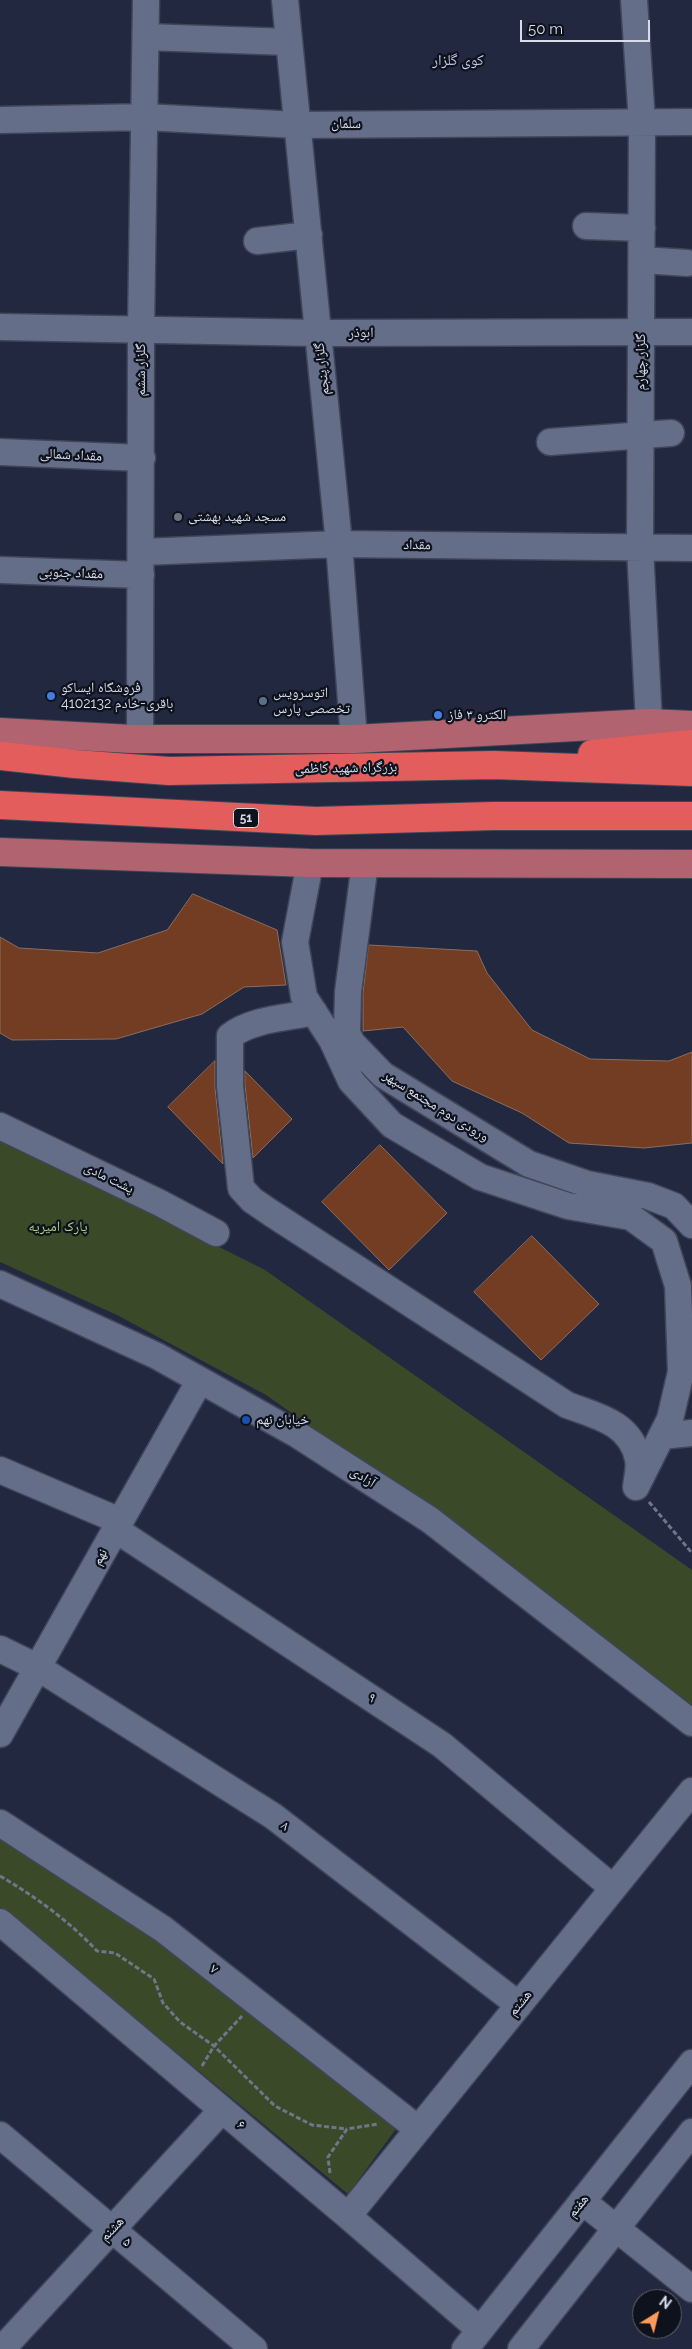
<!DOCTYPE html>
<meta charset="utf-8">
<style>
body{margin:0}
#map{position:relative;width:692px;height:2349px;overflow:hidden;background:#21283f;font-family:Raleway,sans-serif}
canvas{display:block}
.north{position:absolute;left:632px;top:2289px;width:50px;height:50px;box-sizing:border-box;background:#0e121c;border:1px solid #5e636f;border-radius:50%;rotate:36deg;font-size:14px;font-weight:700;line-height:20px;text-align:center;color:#d7dceb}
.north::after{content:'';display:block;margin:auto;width:18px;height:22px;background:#ff9b5a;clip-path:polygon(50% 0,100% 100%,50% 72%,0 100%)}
.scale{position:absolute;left:520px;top:20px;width:130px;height:22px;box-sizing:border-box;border:2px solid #d7dceb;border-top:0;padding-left:6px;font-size:15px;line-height:18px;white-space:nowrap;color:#d7dceb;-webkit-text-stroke:4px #0e121c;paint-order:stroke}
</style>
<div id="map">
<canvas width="692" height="2349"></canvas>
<div class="north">N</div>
<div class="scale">50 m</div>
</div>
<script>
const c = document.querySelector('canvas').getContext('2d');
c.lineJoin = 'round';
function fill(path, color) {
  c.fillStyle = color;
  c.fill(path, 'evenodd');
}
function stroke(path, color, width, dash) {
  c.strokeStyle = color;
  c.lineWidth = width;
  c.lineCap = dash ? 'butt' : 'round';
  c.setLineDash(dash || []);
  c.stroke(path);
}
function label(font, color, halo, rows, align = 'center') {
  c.font = font + ' Raleway,"Noto Naskh Arabic",sans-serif';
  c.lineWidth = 4.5;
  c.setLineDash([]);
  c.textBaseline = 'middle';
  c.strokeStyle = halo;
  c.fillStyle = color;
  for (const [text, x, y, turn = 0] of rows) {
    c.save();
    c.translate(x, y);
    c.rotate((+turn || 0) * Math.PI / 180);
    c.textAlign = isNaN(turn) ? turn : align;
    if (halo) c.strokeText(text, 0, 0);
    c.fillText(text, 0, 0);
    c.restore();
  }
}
const green = new Path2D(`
 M0,1137L265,1270L692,1570V1705L523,1576L266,1395L117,1315L0,1262Z
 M0,1832L155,1935L396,2129L348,2194L0,1907Z`);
const building = new Path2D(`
 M193,894L277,930L286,985L244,987L202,1014L116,1039L12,1040L0,1033V937L19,948L98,953L167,930Z
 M369,945L477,951L487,973L532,1030L590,1059L669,1061L692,1052V1143L644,1148L569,1143L522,1113L452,1081L403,1027L363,1031V993Z
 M215,1061V1088L223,1164L168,1107Z
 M245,1071L292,1119L253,1158L245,1085Z
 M380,1145L447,1213L389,1270L322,1202Z
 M532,1236L599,1304L541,1360L474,1292Z`);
const path = new Path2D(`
 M649,1502L692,1553
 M0,1876C36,1897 69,1921 97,1951L115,1953L154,1979L163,2003L180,2022L214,2046L275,2106L312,2125L347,2129
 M202,2066L214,2046L242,2016
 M330,2173L328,2157L347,2129L378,2124`);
const minor = new Path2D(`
 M285,0L339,544L354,739
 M634,0L642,122L640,548L649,723
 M146,37L289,42
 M0,120L144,117L298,125L692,122
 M586,226L642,228
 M257,241L309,235
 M642,260L687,263
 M0,327L318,333L692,332
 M550,442L671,433
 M0,452L142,458
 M142,552L339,544L692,548
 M0,570L141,575
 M140,739L141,330L146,0
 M310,863L295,942L304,997L332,1040L351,1081L392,1125L480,1177L568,1206L631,1217L664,1241L678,1286L681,1372L670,1419L636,1487
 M365,863L348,992L347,1033L352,1043L383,1075L529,1164L587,1184L648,1196L674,1206L692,1225
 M314,1012C287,1018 252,1019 230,1036V1086L241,1188L252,1200L271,1213L567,1405C597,1416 631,1423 638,1459C640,1467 637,1478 636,1487
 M0,1126L160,1203L216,1233
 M0,1284L157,1356L298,1435L430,1520L692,1723
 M662,1436L692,1433
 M0,1470L120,1521
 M115,1529L442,1745L613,1888
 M0,1649L37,1667L273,1816L519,2005
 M0,1734L200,1380
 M0,1823L163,1929L418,2129
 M0,1922L348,2216L480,2330
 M0,2135L254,2349
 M582,2201L692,2289
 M348,2216L692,1791
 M2,2349L222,2110
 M465,2349L692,2063
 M521,2349L692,2132`);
const major = new Path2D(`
 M0,732L132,739H354L649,723L692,725
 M0,852L310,863L692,864`);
const highway = new Path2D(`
 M592,754L692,744
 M0,756L75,764L169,771L494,765L692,772
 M0,805L316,821L493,816H692`);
const markers = [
 [178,517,5,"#6b7280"],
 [51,696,5,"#3f7fe0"],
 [263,701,5,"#5c6f8a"],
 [438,715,5,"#3f7fe0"],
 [246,1420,5,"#1a4fb4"]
];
const shields = [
 [246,818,25]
];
const shieldNames = [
 ["51",246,818]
];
const streetNames = [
 ["سلمان",346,124],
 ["ابوذر",361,333],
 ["گلزار چهارم",641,362,-90],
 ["گلزار پنجم",322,369,-96],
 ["گلزار ششم",141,370,-90],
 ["مقداد شمالی",71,455,3],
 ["مقداد",417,545,1],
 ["مقداد جنوبی",71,573,2],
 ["بزرگراه شهید کاظمی",346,768,-1],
 ["ورودی دوم مجتمع سپهر",436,1106,32],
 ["پشت مادی",109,1178,26],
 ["آزادی",363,1477,33],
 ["نهم",100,1557,-61],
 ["۹",372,1698,33],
 ["۸",285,1826,37],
 ["۷",214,1969,38],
 ["هشتم",520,2003,-51],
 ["۶",241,2125,40],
 ["هفتم",578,2206,-51],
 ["هشنم",112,2229,-47],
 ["۵",127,2242,40]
];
const poiNames = [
 ["مسجد شهید بهشتی",188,517],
 ["فروشگاه ایساکو",61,688],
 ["باقری-خادم 4102132",61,704],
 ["اتوسرویس",273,693],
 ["تخصصی پارس",273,709],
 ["الکترو ۳ فاز",448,715],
 ["خیابان نهم",256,1420]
];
const parkNames = [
 ["پارک امیریه",58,1227]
];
const neighbourhoodNames = [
 ["کوی گلزار",458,60]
];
fill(green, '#3a4a28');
fill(building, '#723d23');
stroke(building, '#8b6d5f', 1);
stroke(minor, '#404558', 29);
stroke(major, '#404558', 30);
stroke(highway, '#404558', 30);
stroke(path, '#6f7689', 3, [5, 2.5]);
stroke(minor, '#656e89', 26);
stroke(major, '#b1646f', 28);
stroke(highway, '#e35d5d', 28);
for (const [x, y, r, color] of markers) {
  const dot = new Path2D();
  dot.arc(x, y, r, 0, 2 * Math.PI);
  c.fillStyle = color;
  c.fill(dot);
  stroke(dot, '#0e121c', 2);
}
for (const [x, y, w] of shields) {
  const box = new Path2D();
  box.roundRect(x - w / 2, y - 9.5, w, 19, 4);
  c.fillStyle = '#0e121c';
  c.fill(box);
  stroke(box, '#d7dceb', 1);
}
label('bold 12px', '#d7dceb', null, shieldNames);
label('14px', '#d7dceb', '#0e121c', streetNames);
label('14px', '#d7dceb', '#0e121c', poiNames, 'left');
label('14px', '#acd384', '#0e121c', parkNames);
label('15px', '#c4cfed', '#0e121c', neighbourhoodNames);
</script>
